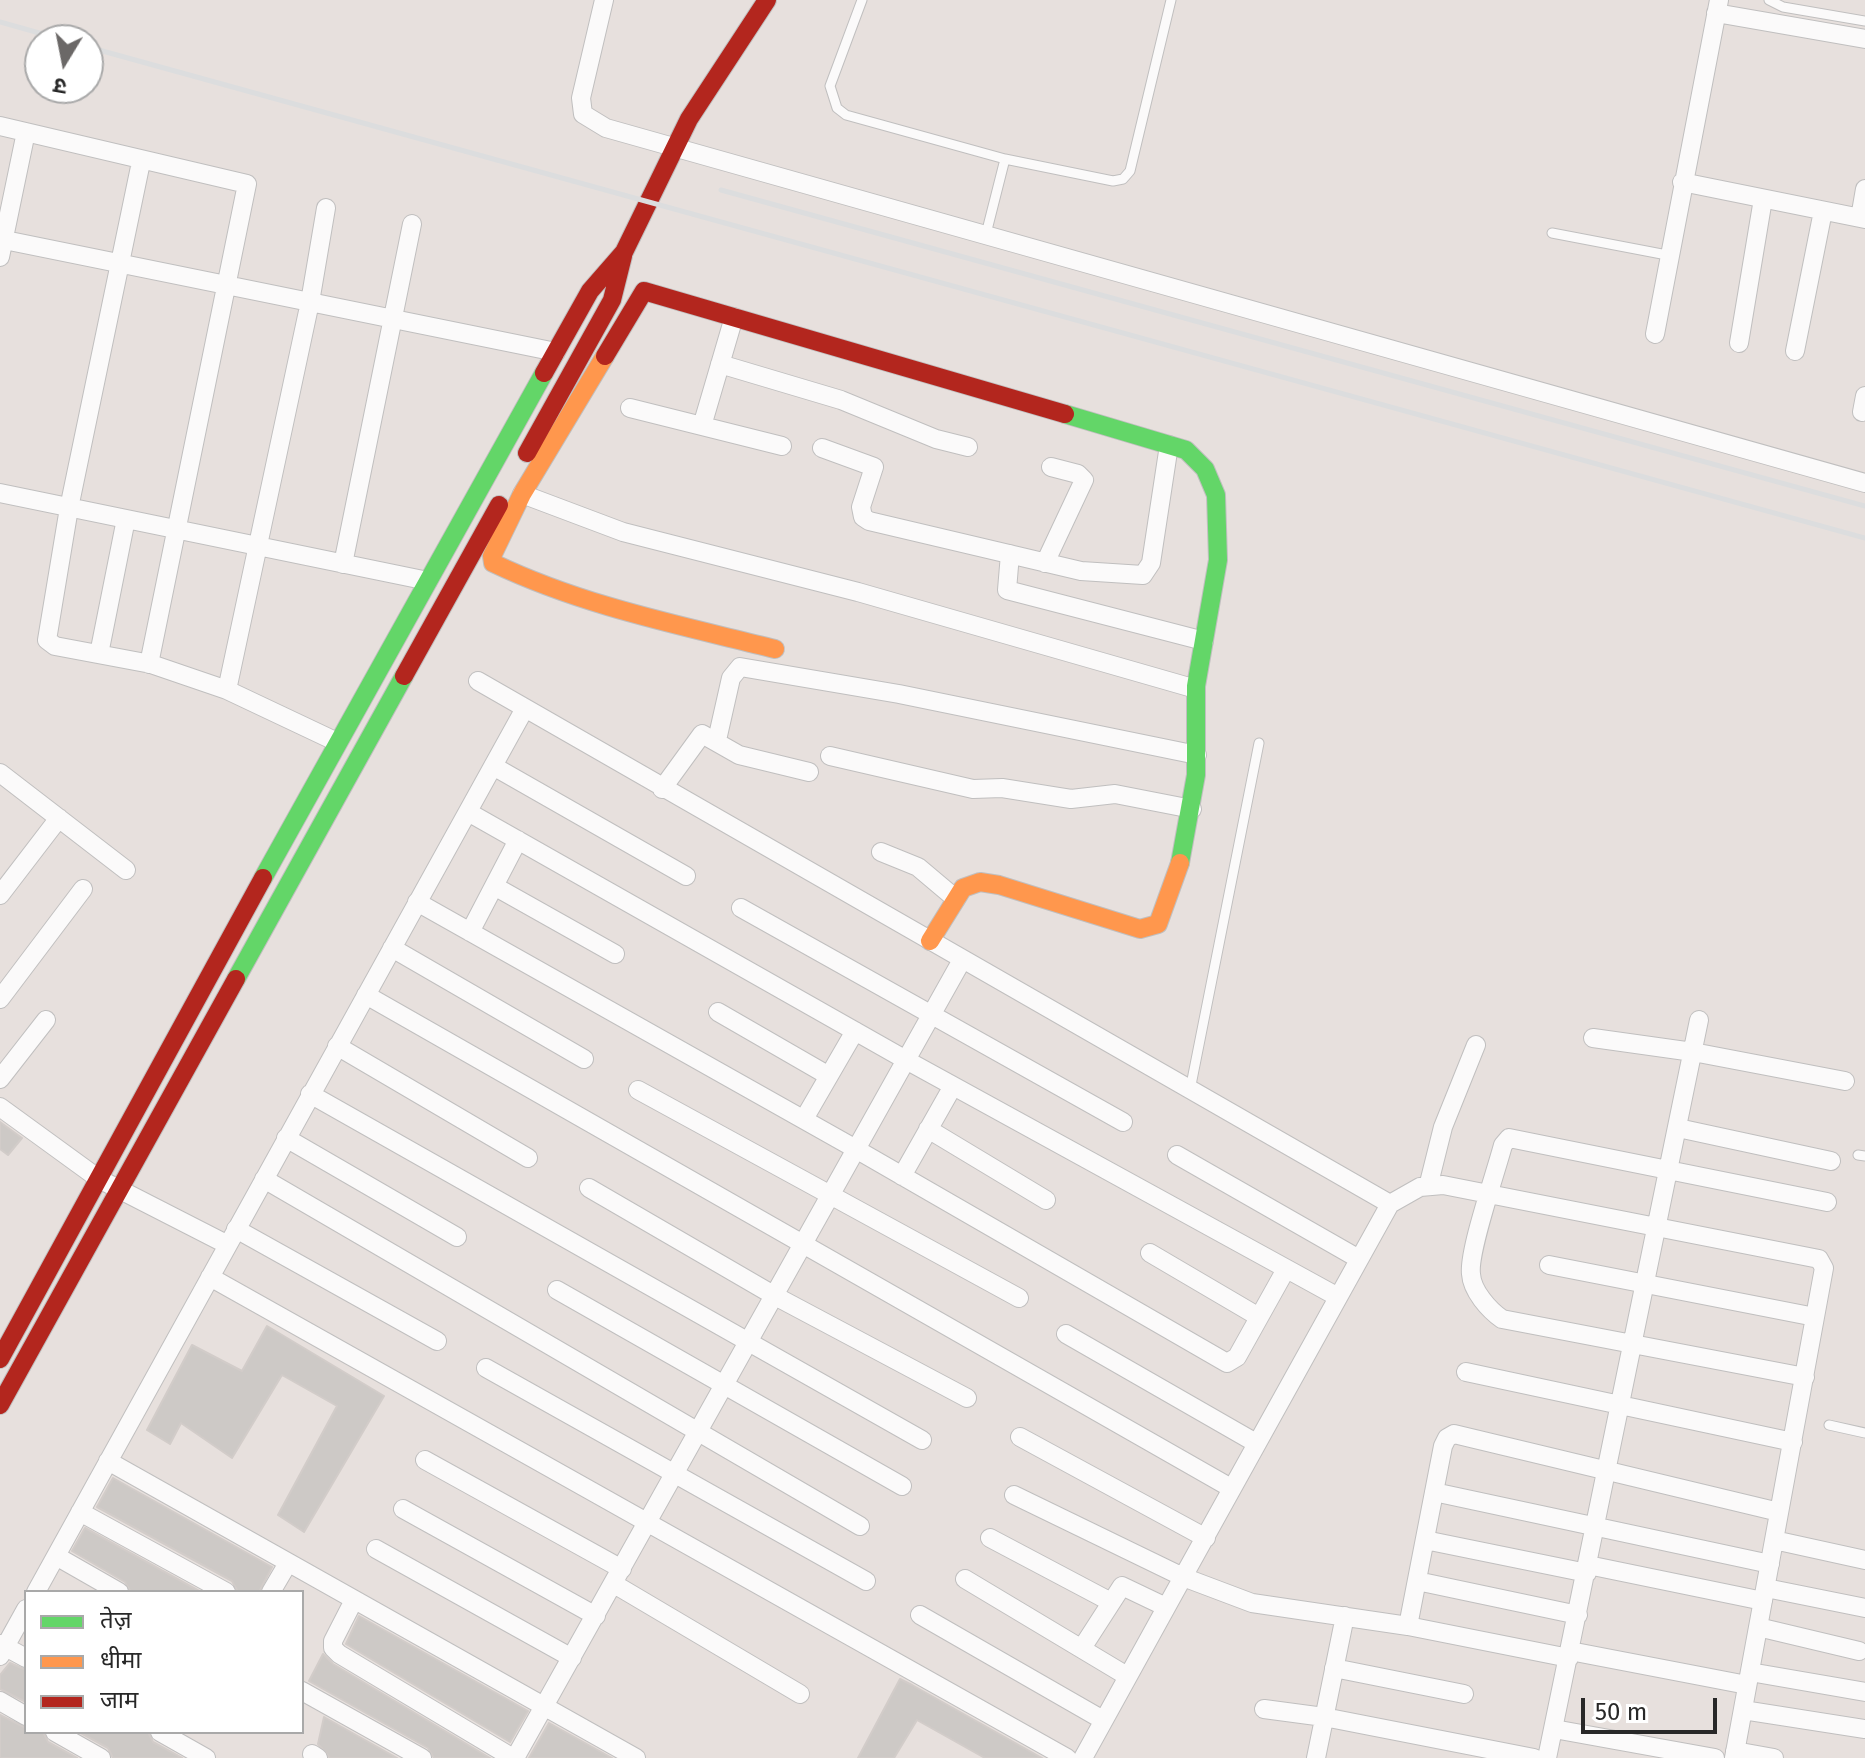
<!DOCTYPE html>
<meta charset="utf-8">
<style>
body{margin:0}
#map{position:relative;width:1865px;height:1758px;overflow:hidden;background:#e7e0dd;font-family:"Fira Sans","Noto Sans Devanagari",sans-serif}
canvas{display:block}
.legend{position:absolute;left:24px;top:1590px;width:280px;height:144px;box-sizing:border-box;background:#fff;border:2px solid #a9a9a9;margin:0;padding:10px 14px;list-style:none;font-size:24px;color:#282828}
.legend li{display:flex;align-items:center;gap:16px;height:40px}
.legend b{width:40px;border:2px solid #a9a9a9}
.north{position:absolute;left:24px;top:24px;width:80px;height:80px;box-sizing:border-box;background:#fff;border:2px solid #a9a9a9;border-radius:50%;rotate:190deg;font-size:22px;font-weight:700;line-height:32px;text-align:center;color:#282828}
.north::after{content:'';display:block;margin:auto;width:28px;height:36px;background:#6b6867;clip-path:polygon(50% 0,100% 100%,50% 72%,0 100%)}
.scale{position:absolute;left:1581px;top:1698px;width:136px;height:36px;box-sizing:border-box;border:4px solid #282828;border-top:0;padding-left:10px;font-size:24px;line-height:28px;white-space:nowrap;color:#282828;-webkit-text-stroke:6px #fff;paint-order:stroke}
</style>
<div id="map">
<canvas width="1865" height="1758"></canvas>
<ul class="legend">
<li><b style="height:10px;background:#63d668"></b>तेज़</li>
<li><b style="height:10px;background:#ff974d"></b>धीमा</li>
<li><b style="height:10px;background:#b3261e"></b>जाम</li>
</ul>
<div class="north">उ</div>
<div class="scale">50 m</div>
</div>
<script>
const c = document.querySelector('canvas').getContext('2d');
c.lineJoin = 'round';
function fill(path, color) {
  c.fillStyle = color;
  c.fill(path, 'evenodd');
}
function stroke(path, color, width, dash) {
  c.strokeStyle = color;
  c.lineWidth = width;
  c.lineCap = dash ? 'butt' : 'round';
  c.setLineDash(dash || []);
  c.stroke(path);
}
const building = new Path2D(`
 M0,1122L22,1138L8,1155L0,1149Z
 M267,1326L384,1396L304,1532L278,1515L337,1406L282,1375L232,1458L181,1423L170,1444L147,1430L192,1345L242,1371Z
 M113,1478L272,1567L259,1592H238L232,1581L97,1507Z
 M85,1528L201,1592H131L125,1582L72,1551Z
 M359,1616L528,1711L510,1742L346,1644Z
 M323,1654L333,1664L490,1758H434L428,1748L309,1681Z
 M10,1663L26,1670V1702L0,1689V1675Z
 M900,1679L912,1685L1042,1758H985L917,1720L894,1758H858Z
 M0,1715L26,1728V1732H43L48,1742L77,1758H0Z
 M324,1717L397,1758H330L318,1744Z
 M549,1723L612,1758H529Z
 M79,1732H148L153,1742L182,1758H113L108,1748Z`);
const lane = new Path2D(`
 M862,0L830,86L837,108L846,115L1005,159
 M1769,0L1783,7L1865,21
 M1552,233L1667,255
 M986,234L1005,159L1113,181L1123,179L1130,171L1171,0
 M1190,1090L1259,743
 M1858,1155L1865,1156
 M1829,1425L1865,1433`);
const street = new Path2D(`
 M604,0L581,98L583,114L606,128L1865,483
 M1716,13L1865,39
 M0,126L247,184L149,664
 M141,162L69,508L47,640L55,646L151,664L227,690L337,742
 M1682,182L1865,219
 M1860,218L1865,189
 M0,239L556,352
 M0,257L26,132
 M734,317L702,426L782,446
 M1655,334L1719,0
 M1739,343L1763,199
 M1795,351L1823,211
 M720,364L841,400L936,439L968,447
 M630,408L702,426
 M1862,412L1865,396
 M822,448L874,467L861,507L863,517L869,521L1081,571L1143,575L1151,563L1169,445
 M0,493L428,581
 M522,494L623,532L858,592L1196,689
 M1010,554L1007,590L1204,641
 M1045,563L1084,480L1078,474L1051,467
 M343,564L412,224
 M99,654L126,519
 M478,681L1390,1204
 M227,690L310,302L326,208
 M717,740L731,678L740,667L899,694L1197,755
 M830,756L973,789L1002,788L1071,799L1115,794L1192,809
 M493,766L686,876
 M0,773L126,870
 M662,789L702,734L739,755L809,772
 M468,812L906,1060L1338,1297
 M881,852L918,867L956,899
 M494,886L615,954
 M0,895L59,818
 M417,902L847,1144L1227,1363L1237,1357L1285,1271
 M741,908L1123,1122
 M470,932L518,840
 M392,948L584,1059
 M366,995L1231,1488
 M0,999L83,889
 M718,1012L829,1076
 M1593,1038L1693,1052L1845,1081
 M337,1046L528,1158
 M0,1079L46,1020
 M638,1090L1019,1298
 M310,1094L922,1440
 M0,1107L99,1179L228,1245
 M804,1119L855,1031
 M1678,1128L1831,1161
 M928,1129L1046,1200
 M286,1138L457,1237
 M1177,1155L1359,1259
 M902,1176L953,1086
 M264,1179L860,1526
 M1429,1183L1443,1127L1476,1045
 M589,1188L775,1296L967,1398
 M236,1229L437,1341
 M1150,1253L1259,1317
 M1549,1265L1815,1317
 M210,1277L1067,1758
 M557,1290L902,1486
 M1066,1334L1256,1443
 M486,1368L866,1581
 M1466,1372L1793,1442
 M1805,1377L1502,1319C1489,1310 1472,1291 1471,1274C1468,1252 1496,1172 1503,1145L1509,1138L1827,1202
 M1020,1437L1206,1538
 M425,1460L622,1569
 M108,1461L636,1758
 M1434,1492L1770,1564
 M1014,1495L1183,1577L1390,1204L1420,1187L1443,1185L1819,1259L1824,1268L1734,1758
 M403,1509L596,1616
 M80,1512L226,1592
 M990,1538L1111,1602
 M1425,1540L1587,1573
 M1774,1540L1865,1560
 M376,1549L572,1658
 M56,1556L119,1592
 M1588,1565L1763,1601
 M965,1579L1127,1676
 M1417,1581L1578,1615
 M614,1584L800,1694
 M1766,1588L1865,1608
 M36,1592L524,710
 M271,1592L288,1563
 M354,1600L333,1641V1648L339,1654L513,1758
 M920,1615L1103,1720
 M1408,1626L1443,1446L1447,1438L1454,1434L1779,1512
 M1758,1627L1859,1651
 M0,1644L26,1658
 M1082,1648L1122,1586L1166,1607
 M1570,1651L1747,1685
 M0,1656L26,1609
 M1334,1668L1464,1694
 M1750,1672L1865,1692
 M302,1691L422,1758
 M0,1701L26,1716
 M1264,1709L1324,1717L1534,1758
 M1743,1710L1865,1729
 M1554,1729L1715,1758
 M55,1732L101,1758
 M160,1732L206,1758
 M1735,1751L1774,1758
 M312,1754L318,1758
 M515,1758L962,960
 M1083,1758L1183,1577L1252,1603L1408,1626L1569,1658
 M1316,1758L1345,1616
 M1547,1758L1699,1020`);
const fast = new Path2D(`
 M1065,414L1186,450L1205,469L1216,495L1218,560L1196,686V775L1180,863
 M263,878L544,373
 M236,979L404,676`);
const slow = new Path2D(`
 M605,356L522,494L492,556L493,563C583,606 679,625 775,649
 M930,941L963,888L980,882L999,885L1140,929L1158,924L1180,863`);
const jam = new Path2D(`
 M605,356L644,291L1065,414
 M544,373L590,291L624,252L689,119L767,0
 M527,453L612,300L623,256
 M404,676L499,505
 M0,1359L263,878
 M0,1405L236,979`);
const rail = new Path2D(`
 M0,22L64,40
 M88,47L1865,538
 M721,190L1865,506`);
fill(building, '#cdc9c6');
stroke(building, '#d2ccc9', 2);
stroke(lane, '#c0bfbf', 11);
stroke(street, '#c0bfbf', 20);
stroke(fast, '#c0bfbf', 20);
stroke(slow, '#c0bfbf', 20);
stroke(jam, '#c0bfbf', 20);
stroke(lane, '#fbfafa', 9);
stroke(street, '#fbfafa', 18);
stroke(fast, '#63d668', 18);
stroke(slow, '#ff974d', 18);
stroke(jam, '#b3261e', 18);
stroke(rail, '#dcddde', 5);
</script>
